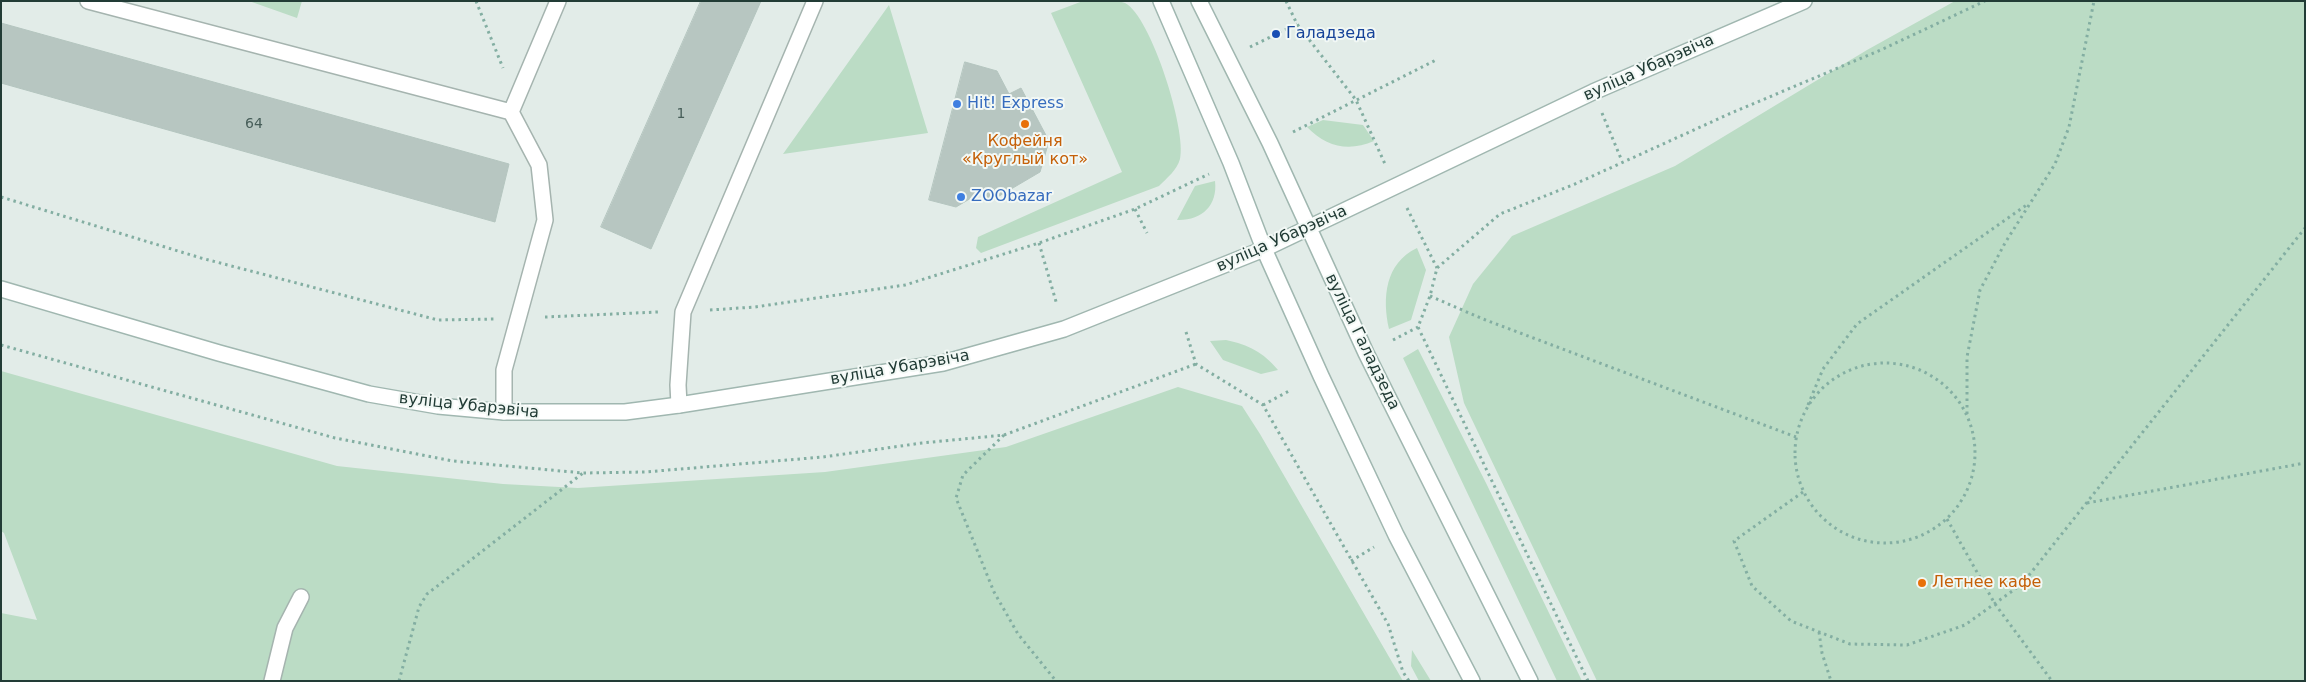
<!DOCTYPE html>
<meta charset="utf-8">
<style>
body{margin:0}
#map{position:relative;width:2306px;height:682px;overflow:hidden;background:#e2ece8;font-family:"DejaVu Sans",sans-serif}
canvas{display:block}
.frame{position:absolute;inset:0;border:2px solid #223c36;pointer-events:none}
</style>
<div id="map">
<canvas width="2306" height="682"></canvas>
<div class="frame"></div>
</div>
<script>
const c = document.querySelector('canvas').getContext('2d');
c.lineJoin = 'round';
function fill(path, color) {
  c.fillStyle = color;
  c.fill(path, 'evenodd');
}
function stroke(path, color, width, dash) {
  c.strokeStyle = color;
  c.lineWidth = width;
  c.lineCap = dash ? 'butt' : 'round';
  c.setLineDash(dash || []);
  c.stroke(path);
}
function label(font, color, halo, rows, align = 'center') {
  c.font = font + ' "DejaVu Sans",sans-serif';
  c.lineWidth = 4;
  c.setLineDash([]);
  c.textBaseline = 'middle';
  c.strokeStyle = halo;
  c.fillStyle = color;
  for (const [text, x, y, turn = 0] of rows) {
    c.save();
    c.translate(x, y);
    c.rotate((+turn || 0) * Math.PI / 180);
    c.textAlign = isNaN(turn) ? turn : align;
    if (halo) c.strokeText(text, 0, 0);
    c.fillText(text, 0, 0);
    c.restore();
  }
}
const green = new Path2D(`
 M249,1H302L297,18Z
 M1083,1C1095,1 1115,0 1125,3C1151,16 1187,131 1180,159C1177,170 1167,178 1159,186L981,253L976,248L978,237L1122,172L1051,13Z
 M1955,1H2305V681H1597L1464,403L1449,337L1473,284L1512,236L1675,166L1867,50Z
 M889,5L928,133L783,154Z
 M1323,120L1363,125L1374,141C1349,152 1326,147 1307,127Z
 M1215,181C1218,206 1201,221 1177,220L1195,186Z
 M1417,248L1426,270L1411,320L1389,329C1382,298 1385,263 1417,248Z
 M1226,340C1249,345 1263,352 1278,370L1261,374L1223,360L1210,341Z
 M1418,349L1486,483L1582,681H1557L1403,358Z
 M1,371L337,466L503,484L578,488L825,472L1006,447L1178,387L1242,406L1260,434L1403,681H1V613L37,620L4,533L1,531Z
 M1412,650L1431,681H1419L1411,666Z`);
const building = new Path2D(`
 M701,1H761L651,249L601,227Z
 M1,23L509,164L495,222L1,83Z
 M965,62L997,71L1009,94L1021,88L1049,141L1040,172L989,202L983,191L956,207L929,200Z`);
const path = new Path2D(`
 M476,1L503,68
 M1286,1L1297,24L1356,100L1385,164
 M1250,47L1297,24
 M1602,113L1622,161
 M1293,132L1436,60
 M1,197L201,258L438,320L494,319
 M1407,208L1437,268
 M1135,209L1147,233
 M1039,243L1057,305
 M1430,296L1483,319L1796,437
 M710,310L755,307L905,285L1039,243L1135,209L1209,174
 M545,317L658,312
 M1186,332L1196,364L1263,405L1388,624L1403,672L1409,681
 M1393,340L1418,327
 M1,345L335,438L453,461L583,473L645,472L823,457L922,443L1004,435L1196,364
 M1795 453a90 90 0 1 1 180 0a90 90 0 1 1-180 0Z
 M1263,405L1289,391
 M1808,405L1823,369L1857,324L2028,204
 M1967,414V357L1980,290L2005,243L2055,164L2069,127L2094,1
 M1004,435L963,475L956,498L994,592L1018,634L1056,681
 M1803,492L1734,541L1752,586L1791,621L1850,644L1907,645L1965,625L2022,584L2305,228
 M2087,503L2305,463
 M1947,519L1995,604L2052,681
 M1351,561L1374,547
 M1819,632L1822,653L1831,681
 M399,681L419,607L427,594L583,473
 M1588,681L1418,327L1430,296L1437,268L1500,214L1575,184L1729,114L1883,49L1985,1`);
const lane = new Path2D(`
 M88,1L511,112L539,165L545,220L504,370V412
 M511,112L558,1
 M679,405L678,385L683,312L815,1
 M272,681L285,628L301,597`);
const secondary = new Path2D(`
 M1161,1L1231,163L1264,249L1321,376L1396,535L1472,681
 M1199,1L1270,143L1366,353L1530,681
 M1,289L219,353L369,394L438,406L504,412H625L679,405L943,363L1064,329L1264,249L1593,92L1804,1`);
const markers = [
 [1276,34,5,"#1a4fb4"],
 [957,104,5,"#3f7fe0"],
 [1025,124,5,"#e8710a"],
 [961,197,5,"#3f7fe0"],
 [1922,583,5,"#e8710a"]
];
const numberNames = [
 ["1",681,114],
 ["64",254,124]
];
const transitNames = [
 ["Галадзеда",1286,34]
];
const streetNames = [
 ["вуліца Убарэвіча",1649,68,-24],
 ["вуліца Убарэвіча",1282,239,-24],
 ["вуліца Галадзеда",1362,342,64],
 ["вуліца Убарэвіча",900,368,-10],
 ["вуліца Убарэвіча",469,406,6]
];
const shopNames = [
 ["Hit! Express",967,104],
 ["ZOObazar",971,197]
];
const foodNames = [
 ["Кофейня",1025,142],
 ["«Круглый кот»",1025,160],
 ["Летнее кафе",1932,583,"left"]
];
fill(green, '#bbdcc5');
fill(building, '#b7c6c1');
stroke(building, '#b4c5bf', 1);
stroke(lane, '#a5b4af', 18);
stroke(secondary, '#a0b7b0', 18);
stroke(path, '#83aea2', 3, [2.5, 4]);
stroke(lane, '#fff', 15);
stroke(secondary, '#fff', 15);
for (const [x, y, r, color] of markers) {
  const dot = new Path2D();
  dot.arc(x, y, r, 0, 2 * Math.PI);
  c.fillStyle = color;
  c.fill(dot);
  stroke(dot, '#f2f8f5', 2);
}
label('14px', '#475e59', null, numberNames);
label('16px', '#164399', '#f2f8f5', transitNames, 'left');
label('16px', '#223c36', '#f2f8f5', streetNames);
label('16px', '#366cbe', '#f2f8f5', shopNames, 'left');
label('16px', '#c56008', '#f2f8f5', foodNames);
</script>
